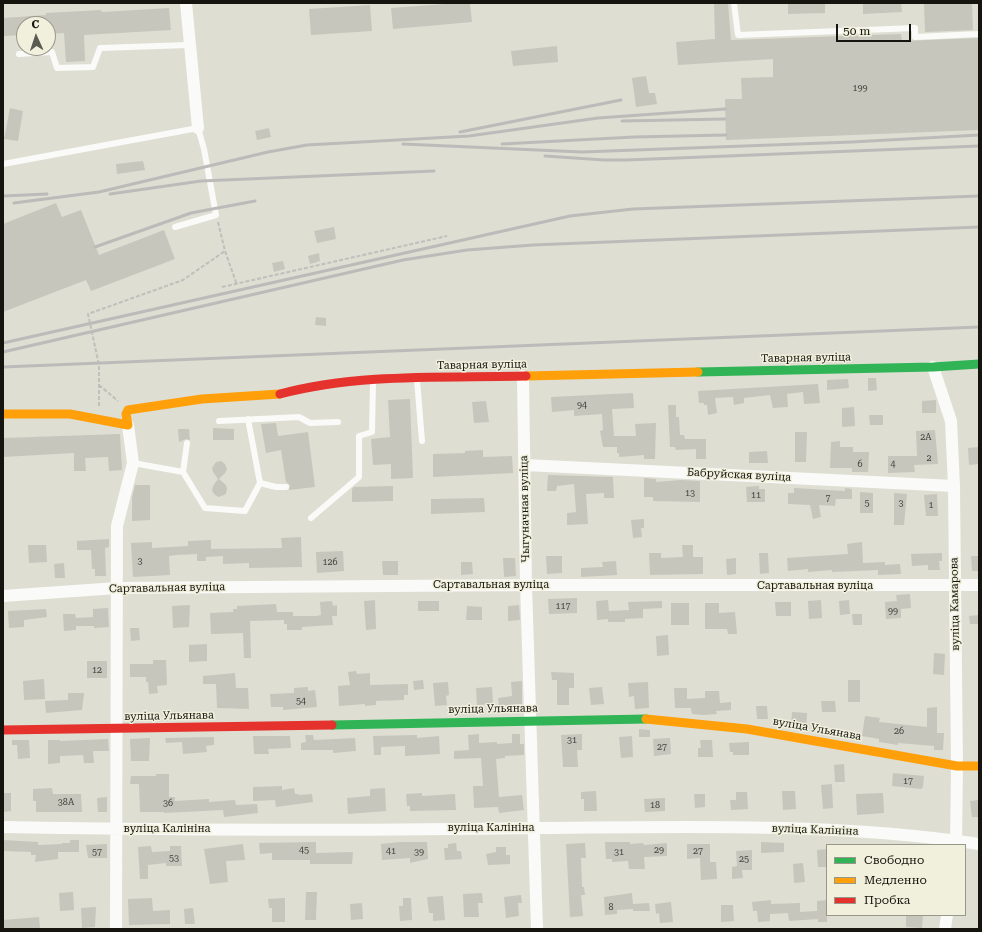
<!DOCTYPE html>
<meta charset="utf-8">
<style>
body{margin:0}
#map{position:relative;width:982px;height:932px;overflow:hidden;background:#deded3;font-family:"Roboto Serif",serif}
canvas{display:block}
.frame{position:absolute;inset:0;border:4px solid #15140e;pointer-events:none}
.legend{position:absolute;left:826px;top:844px;width:140px;height:72px;box-sizing:border-box;background:#f0f0dd;border:1px solid #98988a;margin:0;padding:5px 7px;list-style:none;font-size:12px;color:#15140e}
.legend li{display:flex;align-items:center;gap:8px;height:20px}
.legend b{width:20px;border:1px solid #98988a}
.north{position:absolute;left:16px;top:16px;width:40px;height:40px;box-sizing:border-box;background:#f0f0dd;border:1px solid #98988a;border-radius:50%;rotate:357deg;font-size:11px;font-weight:700;line-height:16px;text-align:center;color:#15140e}
.north::after{content:'';display:block;margin:auto;width:14px;height:18px;background:#5b5b53;clip-path:polygon(50% 0,100% 100%,50% 72%,0 100%)}
.scale{position:absolute;left:836px;top:24px;width:75px;height:18px;box-sizing:border-box;border:2px solid #15140e;border-top:0;padding-left:5px;font-size:12px;line-height:14px;white-space:nowrap;color:#15140e;-webkit-text-stroke:3px #f0f0dd;paint-order:stroke}
</style>
<div id="map">
<canvas width="982" height="932"></canvas>
<div class="frame"></div>
<ul class="legend">
<li><b style="height:5px;background:#30b455"></b>Свободно</li>
<li><b style="height:5px;background:#ff9f0a"></b>Медленно</li>
<li><b style="height:5px;background:#e5322d"></b>Пробка</li>
</ul>
<div class="north">С</div>
<div class="scale">50 m</div>
</div>
<script>
const c = document.querySelector('canvas').getContext('2d');
c.lineJoin = 'round';
function fill(path, color) {
  c.fillStyle = color;
  c.fill(path, 'evenodd');
}
function stroke(path, color, width, dash) {
  c.strokeStyle = color;
  c.lineWidth = width;
  c.lineCap = dash ? 'butt' : 'round';
  c.setLineDash(dash || []);
  c.stroke(path);
}
function label(font, color, halo, rows, align = 'center') {
  c.font = font + ' "Roboto Serif",serif';
  c.lineWidth = 3;
  c.setLineDash([]);
  c.textBaseline = 'middle';
  c.strokeStyle = halo;
  c.fillStyle = color;
  for (const [text, x, y, turn = 0] of rows) {
    c.save();
    c.translate(x, y);
    c.rotate((+turn || 0) * Math.PI / 180);
    c.textAlign = isNaN(turn) ? turn : align;
    if (halo) c.strokeText(text, 0, 0);
    c.fillText(text, 0, 0);
    c.restore();
  }
}
const building = new Path2D(`
 M458,3H470L472,22L393,29L391,8Z
 M714,3H728L731,40L901,34L902,41L979,38V130L726,140L725,99H742L741,78L773,77V59L678,65L676,42L715,39Z
 M788,3H825V13L788,14Z
 M863,3H901L902,12L863,14Z
 M924,3H972L973,30L925,32Z
 M370,5L372,31L311,35L309,9Z
 M169,8L171,30L84,35L85,61L66,62L64,33L48,34V24H24V35L3,36V18L46,15V13L101,10L102,12Z
 M557,46L558,62L513,66L511,51Z
 M646,76L649,93H655L657,104L636,107L632,78Z
 M10,108L23,111L18,141L4,139Z
 M269,128L271,137L257,140L255,131Z
 M143,161L145,170L117,174L116,164Z
 M56,203L62,217L81,210L99,255L164,230L175,259L91,291L86,280L3,312V224Z
 M334,227L336,239L317,243L314,231Z
 M319,253L320,261L310,264L308,256Z
 M283,261L285,269L274,272L272,263Z
 M316,317L326,318V326L315,325Z
 M868,378H876L877,390L868,391Z
 M848,379L849,388L827,390V380Z
 M818,384L820,403L804,404L803,392L787,394L788,407L773,408L770,395L744,398V403L734,405L733,397L715,398L717,413L708,415L707,405H704V403H699L698,391Z
 M633,393L634,408L612,409L614,436H636L635,424L656,423L655,459H644V455L619,457V453H617V447H603L600,431L603,430L602,414L574,416V410L552,412L551,397Z
 M410,399L413,478L391,479V464L373,465L371,439L390,437L388,400Z
 M936,400V413H922V401Z
 M486,401L489,422L474,423L472,402Z
 M668,405H676V417H679L680,435H684L685,439H706V459H696V449L676,450L675,447H670Z
 M854,407L855,426L842,427V408Z
 M869,415H883V425H870Z
 M276,423L278,436L308,432L315,487L289,490L290,485L286,482L281,450L266,453L261,424Z
 M213,428L234,429V440H213Z
 M178,429H189L190,440L186,439L179,442Z
 M935,430L938,464L914,465L915,472L888,473V456H917L916,431Z
 M795,432H807L806,462H795Z
 M120,434L122,470L109,471L108,457L85,458L86,471H74V453L3,457V438Z
 M840,441V447H853V452H869L868,472H852V468H830L831,442Z
 M979,447V464L969,465L968,448Z
 M483,450V457L512,456L513,473L433,477V454L465,453V451Z
 M767,451L768,463H749V452Z
 M221,461L225,464L227,469L225,473L219,479L226,485L227,489L226,494L219,497L215,495L212,491L213,486L218,479L213,472L212,468L216,462Z
 M548,475L613,477L614,498H604V493L586,494L588,524L567,525V513L576,512L574,484L557,486L556,491H547Z
 M644,478L656,479V482L681,480L700,481V502L653,501V497H644Z
 M135,485H150V520L132,521V497Z
 M393,486V501L352,502V489L354,487Z
 M759,486V489H765V502H747L746,487Z
 M794,488L845,491V488L852,489V499H836L835,506L819,505L821,517L813,519L810,505L788,504V493H794Z
 M860,492L873,493V513H860Z
 M894,493L907,494L904,525H894Z
 M937,494L938,516H926L924,495Z
 M484,498L485,512L431,514V499Z
 M644,519V528H641L642,537L633,538L631,520Z
 M301,537L302,567L249,568V563L223,564V556L206,557V561H197V554L177,555L169,556L170,575L133,577L131,543L152,542V548L188,546V541L211,540V549L282,548L281,538Z
 M109,539V547L105,548L106,576H95V569H92L91,550H77V541Z
 M862,542L863,563L885,562V565L900,564L901,574L878,575V570L832,572V570L808,572V569L788,571L787,558L848,554L847,544Z
 M28,545H46L47,562L29,563Z
 M682,545H693V557H703V574L650,575L649,553H661V558L683,557Z
 M343,551L344,571L317,573L316,552Z
 M759,553H768L769,573L760,574Z
 M942,553V561H939L940,570H928V565L912,566L911,554Z
 M546,556H562V573L547,574Z
 M971,556H979V571H972Z
 M503,558H515L516,576L504,577Z
 M736,558V574L727,575L726,559Z
 M382,561H398V575H383Z
 M616,561L617,575L581,577V568L603,567L602,562Z
 M461,562H472L473,574L461,575Z
 M64,563L65,578H55L54,564Z
 M910,594L911,608L901,609V618L886,619L885,602L897,601L896,595Z
 M577,598V613L549,614L548,599Z
 M375,600L376,629L366,630L364,601Z
 M608,600L609,611L629,610L628,602L662,601V608L643,609V618L625,619V622H608V619L597,620L596,601Z
 M821,600L822,618L809,619L808,601Z
 M849,600L850,614L840,615L839,601Z
 M332,601L333,606L337,605V616H332L333,625L302,627V630H287V624H284V620L250,621L251,658H244L243,633L211,634L210,613L233,612V609H237V606L276,604L277,612H293V616H316L321,615L320,602Z
 M418,601H439V611H418Z
 M775,602H791V616H776Z
 M671,603H689V625H671Z
 M705,603H719V613L735,612L737,634H728L727,629H705Z
 M190,605L189,627L173,628L172,606Z
 M519,605L520,620L508,621V606Z
 M467,606L482,607V620H466Z
 M108,608L109,627L94,628V626H76V630L64,631L63,614H75L76,618L93,617V609Z
 M46,609L47,617L24,620V627L9,628L8,611Z
 M852,614H862V625H853Z
 M979,615V624H970L969,616Z
 M130,628H139L140,640L131,641Z
 M668,635L669,655L657,656L656,636Z
 M207,644V661L189,662V645Z
 M934,653L945,654L944,675L933,674Z
 M153,660H166L167,685L157,686L158,693L149,694L148,682H146V677H130V664H153Z
 M87,661H107V678H87Z
 M356,671L357,674L370,673V685L408,684V695H404V700L376,701V705L365,706V704L339,706L338,686L350,685L348,672Z
 M551,672L574,673V688H569V705H557V680H552Z
 M235,673L236,688H248L249,709L217,708L216,684H203V676Z
 M44,679L45,699L24,700L23,681Z
 M423,680L424,689L414,690L413,681Z
 M848,680H860V702H848Z
 M522,681V704L499,706L498,698L512,696L511,682Z
 M448,682L449,695L446,696L447,705L435,706L433,683Z
 M648,682L649,708L635,709L634,696L629,697L628,683Z
 M308,687V691L315,690L317,707L283,710V707H271L270,694L294,693V688Z
 M492,687L493,704L477,705L476,688Z
 M602,687L604,704L591,705L589,688Z
 M674,688H687V699L705,698V691H719L720,703L731,702V710L716,711L717,714L703,715L692,714L691,708H675Z
 M68,693H84L82,710L46,713L45,701L68,700Z
 M821,701H835L836,712H822Z
 M756,706H767L768,719H757Z
 M937,707V733H944L943,750H934V746L898,743V745L879,742V739L862,736L865,716L880,718L879,722L927,727V708Z
 M792,712L807,713L806,729L791,727Z
 M639,729L650,730V737H639Z
 M479,734V743L497,742V744L512,743V734H520V744H524V755L505,756V758L496,759L499,797L522,795L524,810L499,813L498,807L474,808L473,786H483L481,758L454,759V751L469,750L468,735Z
 M582,734V750H577L578,767H563L561,735Z
 M305,735H313L314,740L355,738L356,751L333,753V750H301V743L306,742Z
 M417,735V738L439,736L440,754L405,756V746L381,747V755H374L373,736Z
 M253,736H290L291,748L268,749L269,754H254Z
 M632,736L633,757L621,758L619,737Z
 M214,737V745L206,746L207,752L183,754L182,742L166,743L165,738Z
 M150,738L149,761H131L130,739Z
 M670,738L671,754L654,756L653,739Z
 M108,739L109,751H93L94,763H84L83,755L60,756V763L48,764V740H60V741Z
 M12,740H29L30,758L18,759L17,745H12Z
 M700,740H712L713,757H698V748H701Z
 M749,742V755H733V752H730L729,743Z
 M844,764L845,782H835L834,765Z
 M893,773L924,776L923,787L921,789L892,786Z
 M156,774H169V797H175V801L209,799V802L235,800L236,805L257,804L258,813L224,817L223,810L164,813V812H140L139,784H130L131,776H156Z
 M832,784L833,808L823,809L821,785Z
 M282,786V790L294,788L295,794H298L299,795L312,794L313,802L276,807L275,800L253,801V787Z
 M52,788L53,794H81L82,812H36V801H33V789Z
 M385,788L386,811L348,814L347,798L370,796V789Z
 M596,791L597,811H584V799H581V792Z
 M782,791H795L796,809L783,810Z
 M736,792H747L748,809L731,810L730,800H736Z
 M3,793H11V811L3,812Z
 M422,793V796L455,794L456,810L410,811V806H407L406,794Z
 M883,793L884,813L857,815L856,794Z
 M694,794H705V807L695,808Z
 M107,797V812H98L97,798Z
 M665,798V811L645,812L644,799Z
 M979,800V817H972L970,801Z
 M3,840L38,842V845L62,844V843H70V840H79V852H58V859L35,862L36,855H31V852L3,851Z
 M316,842V853L353,852L352,864H310V860H272V853L260,854L259,843Z
 M400,842H427L428,859L410,863V858L382,860L381,844Z
 M605,842H630V844L643,843L644,845L667,843V856L644,857L645,869H629L628,861L612,862V859H606Z
 M761,842L784,843V852L761,853Z
 M456,843L457,851H461L462,859L445,860L444,848H448V844Z
 M585,843L586,858H581L582,887H584L585,895H581L583,916L570,917L566,844Z
 M107,844V858H88L86,845Z
 M243,844L245,860L226,861L228,882L210,884L204,849Z
 M687,844H710V862H716L717,879L701,880L700,858L687,859Z
 M151,846L152,852L170,851V846H181L182,866H166V863L148,865V879H140L138,847Z
 M496,847H506V855H510V864L488,865L486,854L496,852Z
 M827,849V867H818L817,850Z
 M752,850V870H742L743,878L732,879V867L737,866L736,851Z
 M803,863L805,882L794,883L793,864Z
 M73,892L74,910L60,911L59,893Z
 M306,892H317L316,920H305Z
 M482,893L483,903H478L479,917H464L463,894Z
 M632,893L633,904L649,903L650,911H633V909L617,910V914L605,915L604,897Z
 M521,895L522,903H518L519,916L506,918L504,897Z
 M443,896L445,920L433,921V913H429L427,897Z
 M152,898L153,911L170,910V924L129,925L128,899Z
 M285,898V922H272V908H269L268,899Z
 M403,898H411L412,920L400,921L399,906H403Z
 M771,900V904L800,903V912L817,911V901L827,900V922H818V919L789,921L788,913L770,914V921L758,922L757,911H753L752,902Z
 M671,902L673,922L660,923L659,913L656,914L655,904Z
 M362,903L363,919L351,920L350,904Z
 M721,905H733L734,921L721,922Z
 M96,907L95,927L82,928L81,908Z
 M193,908L195,924H185L184,909Z
 M906,915H923L922,928L906,927Z
 M39,917L40,929H3V920Z`);
const path = new Path2D(`
 M218,222L225,251L237,285
 M222,287L447,236
 M99,385L118,401
 M99,406V365L88,314L183,280L225,251`);
const lane = new Path2D(`
 M734,3L738,35L915,28V37L979,34
 M19,54L52,52L57,68L93,67L100,48L188,45
 M3,164L198,128L204,149L216,215L175,227
 M417,380L422,441
 M248,419L260,483L276,487H286
 M219,421L299,417L310,423L338,422
 M133,463L183,472L205,508L245,511L260,483
 M183,472L187,443
 M311,518L359,477V436L372,432L373,383`);
const street = new Path2D(`
 M186,3L198,128
 M933,367L951,421L954,486L957,766L956,845
 M523,376L526,585L537,929
 M525,465L954,486
 M3,596L117,588L526,585H979
 M3,827C180,830 357,831 533,828C682,827 832,822 979,844
 M116,929L117,526L133,463L128,425
 M945,929L947,915`);
const fast = new Path2D(`
 M698,372L933,367L979,364
 M332,725L646,719`);
const slow = new Path2D(`
 M526,376L698,372
 M3,414H70L128,425L126,414L128,410L202,399L280,394
 M646,719L747,729L957,766H979`);
const jam = new Path2D(`
 M280,394C359,373 444,378 526,376
 M3,730L332,725`);
const rail = new Path2D(`
 M622,121L725,119
 M460,132L621,100
 M403,144L582,152L852,142L979,135
 M502,144L634,137L726,135
 M545,156L604,160H627L979,146
 M110,194L201,181L434,171
 M3,196L47,194
 M14,203L99,192L268,152L307,145L469,136L598,118L725,109
 M95,247L191,213L255,201
 M3,343L570,216L633,209L979,196
 M3,352L403,260L467,250L533,245L979,227
 M3,367L979,327`);
const numberNames = [
 ["199",860,88],
 ["94",582,405],
 ["2А",926,437],
 ["2",929,458],
 ["6",860,464],
 ["4",893,464],
 ["13",690,493],
 ["11",756,495],
 ["7",828,498],
 ["5",867,503],
 ["3",901,503],
 ["1",931,505],
 ["3",140,561],
 ["126",330,562],
 ["117",563,606],
 ["99",893,611],
 ["12",97,670],
 ["54",301,701],
 ["26",899,731],
 ["31",572,740],
 ["27",662,747],
 ["17",908,781],
 ["38А",66,802],
 ["36",168,803],
 ["18",655,805],
 ["45",304,850],
 ["29",659,850],
 ["41",391,851],
 ["27",698,851],
 ["57",97,852],
 ["39",419,852],
 ["31",619,852],
 ["53",174,858],
 ["25",744,859],
 ["8",611,907]
];
const streetNames = [
 ["Таварная вуліца",806,358,-1],
 ["Таварная вуліца",482,365,-1],
 ["Бабруйская вуліца",739,475,3],
 ["Чыгуначная вуліца",525,509,-91],
 ["Сартавальная вуліца",491,585],
 ["Сартавальная вуліца",815,586],
 ["Сартавальная вуліца",167,588,-1],
 ["вуліца Камарова",955,604,-91],
 ["вуліца Ульянава",493,709,-1],
 ["вуліца Ульянава",169,716,-1],
 ["вуліца Ульянава",817,729,10],
 ["вуліца Калініна",491,828],
 ["вуліца Калініна",167,829],
 ["вуліца Калініна",815,830,2]
];
fill(building, '#c6c6bd');
stroke(path, '#bfbfbc', 2, [4, 2]);
stroke(lane, '#fafaf8', 6);
stroke(street, '#fafaf8', 12);
stroke(fast, '#30b455', 9);
stroke(slow, '#ff9f0a', 9);
stroke(jam, '#e5322d', 9);
stroke(rail, '#bcbbb9', 3);
label('9px', '#42423b', null, numberNames);
label('11px', '#15140e', '#f0f0dd', streetNames);
</script>
